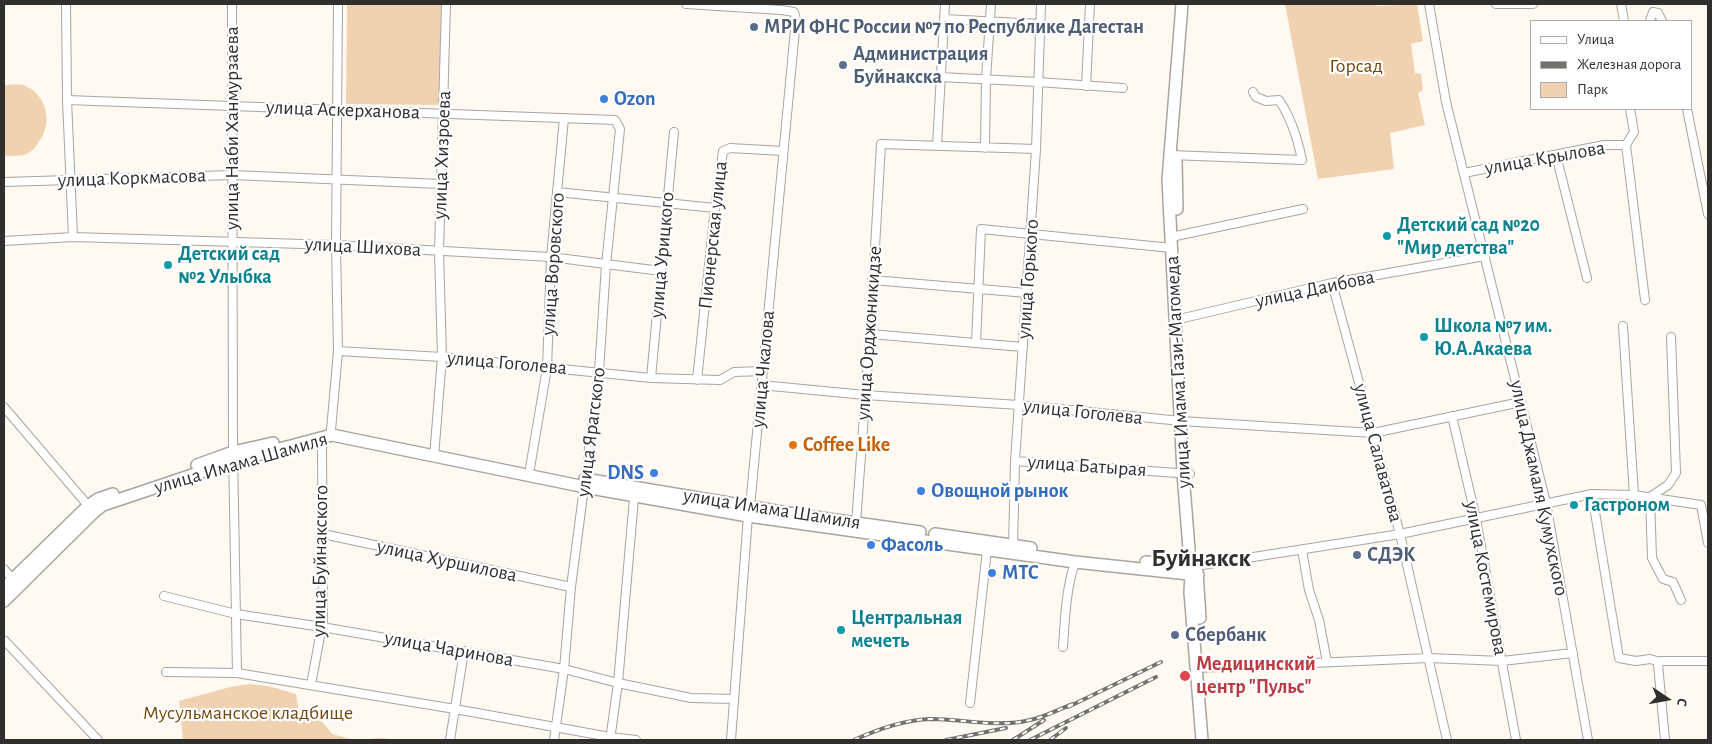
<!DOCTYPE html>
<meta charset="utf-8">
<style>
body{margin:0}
#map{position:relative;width:1712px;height:744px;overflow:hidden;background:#fff9f2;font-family:"Alegreya Sans",sans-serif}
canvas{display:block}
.frame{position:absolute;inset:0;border:5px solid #312f2c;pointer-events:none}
.legend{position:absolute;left:1530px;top:20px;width:162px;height:90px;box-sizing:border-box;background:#fff;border:1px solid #adacab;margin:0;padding:6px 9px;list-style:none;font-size:15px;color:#312f2c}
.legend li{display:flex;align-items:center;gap:10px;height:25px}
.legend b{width:25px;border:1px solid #adacab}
.north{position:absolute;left:1642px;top:674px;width:50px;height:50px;-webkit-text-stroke:4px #fff;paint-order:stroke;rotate:102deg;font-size:14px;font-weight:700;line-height:20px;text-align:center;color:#312f2c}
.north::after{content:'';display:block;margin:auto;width:18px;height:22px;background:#312f2c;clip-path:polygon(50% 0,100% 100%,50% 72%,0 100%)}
</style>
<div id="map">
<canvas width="1712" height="744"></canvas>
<div class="frame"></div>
<ul class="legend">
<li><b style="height:6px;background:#fff"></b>Улица</li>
<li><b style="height:6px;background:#75726e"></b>Железная дорога</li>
<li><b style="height:14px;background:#f0d2b0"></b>Парк</li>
</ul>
<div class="north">С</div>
</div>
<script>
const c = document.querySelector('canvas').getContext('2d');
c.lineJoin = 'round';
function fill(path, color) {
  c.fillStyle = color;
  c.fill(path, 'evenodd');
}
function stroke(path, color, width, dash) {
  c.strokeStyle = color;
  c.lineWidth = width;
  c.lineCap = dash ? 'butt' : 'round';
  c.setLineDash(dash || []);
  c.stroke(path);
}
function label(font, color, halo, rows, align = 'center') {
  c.font = font + ' "Alegreya Sans",sans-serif';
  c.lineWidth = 4.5;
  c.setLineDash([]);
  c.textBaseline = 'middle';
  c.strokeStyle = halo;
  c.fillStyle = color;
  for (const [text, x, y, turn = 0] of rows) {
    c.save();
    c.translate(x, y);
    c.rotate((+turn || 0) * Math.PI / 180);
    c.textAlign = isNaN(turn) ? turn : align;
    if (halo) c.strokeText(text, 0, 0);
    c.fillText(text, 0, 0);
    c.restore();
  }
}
const green = new Path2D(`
 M347,4H441L440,105L346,104Z
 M1285,4H1376L1377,6L1417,4L1423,41L1411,44L1415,73L1421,74L1423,90L1418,93L1425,125L1390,133L1394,169L1318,179Z
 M4,85C10,85 18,84 23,85C48,94 53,124 38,143C36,146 34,150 30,152C22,157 13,156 4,156Z
 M249,684L268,686L296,694L299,712L317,715L332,734L354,740L381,738L398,740H183L179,701L230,687Z`);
const street = new Path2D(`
 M66,4L67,100L73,237
 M232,4L233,452L237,673
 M686,4L781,10L794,12L796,19L750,507L748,516L731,740
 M1429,4L1446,102L1546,503L1588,740
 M1496,4H1533
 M1621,4L1624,21
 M944,19L1040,24
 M1650,21L1653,12L1658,13L1662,21
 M940,77L1038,82L1123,88
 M1086,86L1090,4
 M67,100L615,120L620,129L606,265L599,372L571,587L564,669L554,740
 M1687,109L1708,214
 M937,145L945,4
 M1626,145L1645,300
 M1626,145L1634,132L1630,109
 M985,148L986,79L991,4
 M1170,155L1302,160C1298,140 1291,118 1279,100L1266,101L1256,97L1253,92
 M1556,155L1587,278
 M1464,173L1604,145H1626
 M4,182L232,175L441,184
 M557,192L715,208
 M1171,237L1303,209
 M4,241L73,237L336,245L551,257L661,271
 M872,280L1027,293
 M1332,283L1400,534L1447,740
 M1175,320L1332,283L1485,256
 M1623,326L1634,495
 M870,334L1023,347
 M1671,337L1676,473L1668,485L1650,497L1652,558L1663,579L1673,582L1681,600
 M976,343L981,229L1172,248
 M338,351L442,357L651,378L720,380L734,372L763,371
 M651,378L674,132
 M697,380L715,208L723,151L730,148L783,151
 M761,385L865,395L1019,405L1181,421L1373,433L1521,402
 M4,407L91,509
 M1452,416L1476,519L1516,740
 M331,430L338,351L336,245L338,4
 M434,457L442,357L439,251L446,4
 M1015,461L1190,474
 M530,468L547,368L551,257L564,118
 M1592,494L1619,658L1636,661L1650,659L1657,661L1658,664
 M856,523L870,334L881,144L1036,149
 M323,534L571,587
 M1013,549L1015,461L1036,149L1041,4
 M1302,550L1309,590L1319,620L1327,662
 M1196,566L1400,534L1592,494L1634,495L1701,505L1708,543
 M4,569L16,583
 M164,596L236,614L322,627L564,669L618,683L691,698L734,699
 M4,640L98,740
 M1063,647C1065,618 1066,589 1075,562
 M1196,668L1429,658L1502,661L1573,653
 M166,672L237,673L455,709L610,737L636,740
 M311,685L323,620L322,448L325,437
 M970,703L987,550
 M450,740L464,651
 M610,740L618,683L634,498L633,495
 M1665,740L1658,664L1661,661H1708`);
const secondary = new Path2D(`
 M1182,4L1168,180L1183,473L1191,575L1190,592L1202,740
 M1176,160L1177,209
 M197,465L233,452L273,443
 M585,479L800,515L920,532
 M935,534L1031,548
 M1146,562L1196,566
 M1197,572L1200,618
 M4,588L88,506L98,499L113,494
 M4,601L94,512L103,505L234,461L332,435L585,487L748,516L1075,562L1198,575`);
const rail = new Path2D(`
 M1068,707L1161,662
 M854,740C878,729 904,720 931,719C963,719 998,728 1030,720C1045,717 1059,709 1073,704
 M946,740L1006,728
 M1013,740L1044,720
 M1030,740L1156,677
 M1050,740L1066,728`);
const markers = [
 [754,27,5,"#5c6f8a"],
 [843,65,5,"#5c6f8a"],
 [604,99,5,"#3f7fe0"],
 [1387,236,5,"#0f9aa8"],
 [168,265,5,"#0f9aa8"],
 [1424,337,5,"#0f9aa8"],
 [793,445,5,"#e8710a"],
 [654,473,5,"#3f7fe0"],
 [921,491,5,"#3f7fe0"],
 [1574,505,5,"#0f9aa8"],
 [871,545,5,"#3f7fe0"],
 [1357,555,5,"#5c6f8a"],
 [992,573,5,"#3f7fe0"],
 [841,630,5,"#0f9aa8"],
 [1175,635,5,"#5c6f8a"],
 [1185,676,6,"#e0444e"]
];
const serviceNames = [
 ["МРИ ФНС России №7 по Республике Дагестан",764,27],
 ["Администрация",853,54],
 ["Буйнакска",853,77],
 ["СДЭК",1367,555],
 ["Сбербанк",1185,635]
];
const parkNames = [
 ["Горсад",1356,66],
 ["Мусульманское кладбище",248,713]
];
const shopNames = [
 ["Ozon",614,99],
 ["DNS",644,473,"right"],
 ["Овощной рынок",931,491],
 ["Фасоль",881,545],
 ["МТС",1002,573]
];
const streetNames = [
 ["улица Аскерханова",343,110,2],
 ["улица Наби Ханмурзаева",232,128,-90],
 ["улица Хизроева",442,155,-88],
 ["улица Крылова",1545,158,-10],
 ["улица Коркмасова",132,178,-2],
 ["Пионерская улица",713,235,-84],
 ["улица Шихова",363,247,3],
 ["улица Урицкого",662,255,-85],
 ["улица Воровского",553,264,-86],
 ["улица Горького",1028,279,-86],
 ["улица Даибова",1315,289,-12],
 ["улица Орджоникидзе",869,333,-86],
 ["улица Гоголева",507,363,5],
 ["улица Чкалова",763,369,-85],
 ["улица Имама Гази-Магомеда",1178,372,-93],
 ["улица Гоголева",1083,412,6],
 ["улица Ярагского",591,432,-83],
 ["улица Салаватова",1378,453,75],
 ["улица Имама Шамиля",241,463,-16],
 ["улица Батырая",1087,466,4],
 ["улица Джамаля Кумухского",1539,488,78],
 ["улица Имама Шамиля",772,509,9],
 ["улица Буйнакского",320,561,-89],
 ["улица Хуршилова",447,561,12],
 ["улица Костемирова",1486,578,79],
 ["улица Чаринова",449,649,10]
];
const cultureNames = [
 ["Детский сад №20",1397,225],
 ["\"Мир детства\"",1397,248],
 ["Детский сад",178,254],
 ["№2 Улыбка",178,277],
 ["Школа №7 им.",1434,326],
 ["Ю.А.Акаева",1434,349],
 ["Гастроном",1584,505],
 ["Центральная",851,618],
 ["мечеть",851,641]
];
const foodNames = [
 ["Coffee Like",803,445]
];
const healthNames = [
 ["Медицинский",1196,664],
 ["центр \"Пульс\"",1196,687]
];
const districtNames = [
 ["Буйнакск",1201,558]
];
fill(green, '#f0d2b0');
stroke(street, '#aaa49e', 10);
stroke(secondary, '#aaa49e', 14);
stroke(street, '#fff', 8);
stroke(secondary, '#fff', 11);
stroke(rail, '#75726e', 4);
stroke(rail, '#fff', 2, [5.5]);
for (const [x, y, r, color] of markers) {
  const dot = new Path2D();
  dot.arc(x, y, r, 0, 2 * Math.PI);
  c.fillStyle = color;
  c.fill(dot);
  stroke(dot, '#fff', 2);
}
label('bold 20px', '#4e5e75', '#fff', serviceNames, 'left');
label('20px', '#71480b', '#fff', parkNames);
label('bold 20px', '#366cbe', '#fff', shopNames, 'left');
label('20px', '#312f2c', '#fff', streetNames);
label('bold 20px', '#0d838f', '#fff', cultureNames, 'left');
label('bold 20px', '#c56008', '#fff', foodNames, 'left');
label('bold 20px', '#be3a42', '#fff', healthNames, 'left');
label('bold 25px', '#312f2c', '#fff', districtNames);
</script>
